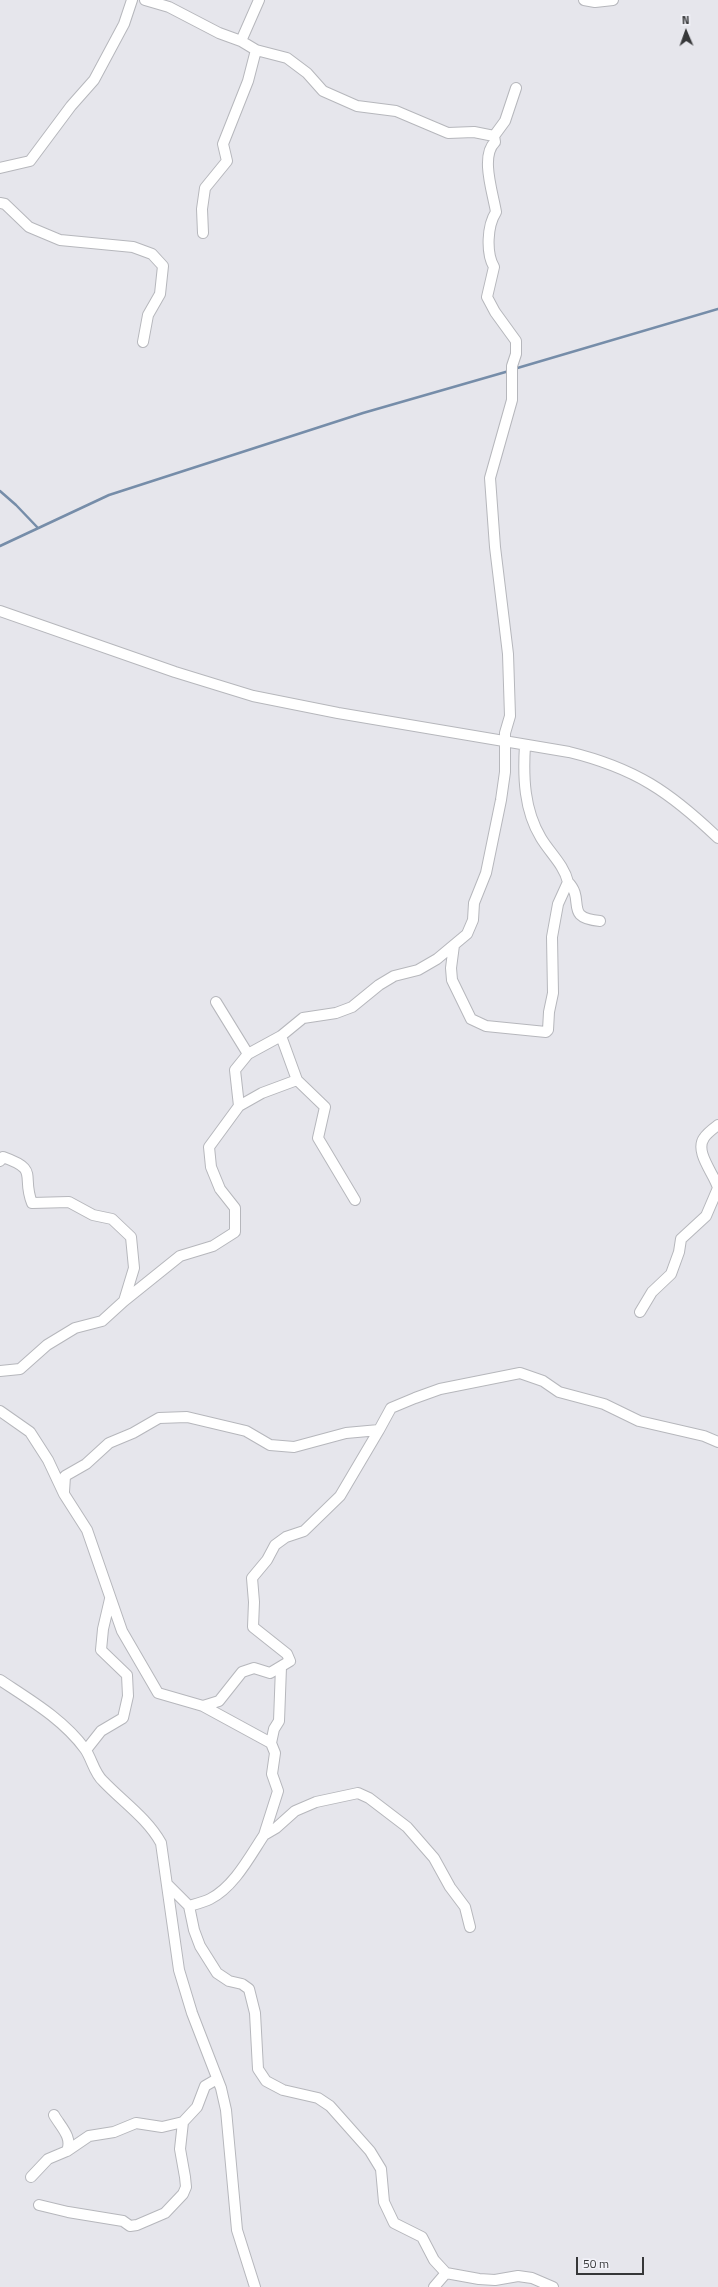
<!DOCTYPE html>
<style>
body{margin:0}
#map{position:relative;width:718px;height:2287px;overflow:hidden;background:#e6e6ec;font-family:"Titillium Web",sans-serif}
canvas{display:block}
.north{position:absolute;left:666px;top:12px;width:40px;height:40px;-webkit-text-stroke:3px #f3f3f9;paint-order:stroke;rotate:358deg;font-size:11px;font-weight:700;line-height:16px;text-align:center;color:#363739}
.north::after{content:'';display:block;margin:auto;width:14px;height:18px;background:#363739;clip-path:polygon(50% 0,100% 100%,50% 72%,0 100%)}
.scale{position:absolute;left:576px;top:2257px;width:68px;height:18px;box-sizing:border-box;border:2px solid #363739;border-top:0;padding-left:5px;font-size:12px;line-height:14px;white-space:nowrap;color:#363739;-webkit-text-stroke:3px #f3f3f9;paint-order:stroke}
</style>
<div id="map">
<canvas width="718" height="2287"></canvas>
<div class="north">N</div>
<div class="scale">50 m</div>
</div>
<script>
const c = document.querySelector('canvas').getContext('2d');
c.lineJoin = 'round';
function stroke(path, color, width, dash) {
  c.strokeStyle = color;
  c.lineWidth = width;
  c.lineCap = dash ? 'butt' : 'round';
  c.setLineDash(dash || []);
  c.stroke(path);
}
const stream = new Path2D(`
 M514,369L718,309
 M0,491L16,505L38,528
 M0,546L109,495L363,413L509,371`);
const minor = new Path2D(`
 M145,0L169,7L219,33L241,41L256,50L287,58L307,73L323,91L357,106L396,111L448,133L474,132L494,136L495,142C480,156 493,193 496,212C487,226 486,253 494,267L487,297L495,312L516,341V354L512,366V400L490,478L495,547L508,654L510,716L505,733V772L501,800L486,873L474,903L473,920L467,934L437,959L418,970L394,976L379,985L352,1007L336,1013L303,1018L281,1036L248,1054
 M584,0L595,2L613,0
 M241,41L259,0
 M494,136L505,121L516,88
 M0,168L30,161L71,106L94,80L124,24L132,0
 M0,203L5,204L29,227L60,240L133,247L152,254L163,266L160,294L148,315L143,342
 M203,233L202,209L205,188L227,161L223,144L248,81L256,50
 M0,611L175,672L253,696L338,713L569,752C635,768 670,792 718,838
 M568,882C586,900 563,918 600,921
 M454,945L451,968L452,980L471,1019L486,1026L546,1032L548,1030L549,1012L553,993L552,937L558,904L568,882C564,865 550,853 541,838C524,810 523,777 525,745
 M281,1036L297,1080
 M239,1106L262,1093L297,1080L325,1107L318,1138L355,1200
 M0,1161L3,1157C40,1170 21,1175 32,1203L69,1202L93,1215L112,1219L131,1237L134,1268L124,1301
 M640,1312L652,1292L671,1274L679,1252L681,1239L706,1216L718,1188C715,1175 694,1152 704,1138C707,1133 714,1128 718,1125
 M0,1371L20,1369L47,1345L75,1328L102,1321L124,1301L180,1256L213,1246L235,1232V1208L220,1189L211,1167L209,1147L239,1106L235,1070L248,1054L216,1002
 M0,1411L30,1432L48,1460L64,1494L87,1530L122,1631L158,1693L203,1706L271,1743L275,1753L272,1774L278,1791L264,1835L276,1828L295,1811L316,1802L358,1793L369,1798L407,1827L434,1858L450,1887L465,1907L470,1927
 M64,1492L65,1476L86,1464L109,1443L133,1433L159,1418L187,1417L246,1431L270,1445L294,1447L346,1433L379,1430L391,1408L415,1398L440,1389L520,1373L543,1381L559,1392L604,1404L639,1421L704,1436L718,1442
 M0,1680C30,1700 63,1719 85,1749C92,1759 94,1773 103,1781C123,1802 147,1818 161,1843L179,1970L192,2013L221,2088L226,2110L237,2230L255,2287
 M203,1706L219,1701L242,1672L254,1668L270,1673L290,1661L287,1654L253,1627L254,1602L252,1578L267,1560L275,1545L286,1537L304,1531L340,1496L379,1430
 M271,1743L274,1729L279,1721L281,1667
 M86,1750L101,1731L123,1718L128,1696L127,1675L101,1650L103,1629L110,1599
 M168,1885L189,1906L194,1930L200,1946L217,1973L229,1981L242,1984L249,1989L255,2013L258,2069L266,2081L283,2090L318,2098L330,2106L370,2151L381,2169L384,2202L394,2223L422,2237L434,2260L446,2273L479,2279L495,2280L518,2276L532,2278L553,2287
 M189,1906C196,1904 204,1902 210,1899C234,1887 250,1856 264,1835
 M54,2115C60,2126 73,2137 67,2151
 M31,2177L48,2159L67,2151L89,2136L114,2132L136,2123L162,2127L183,2122L197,2107L205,2086L217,2079
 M39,2205L68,2212L123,2221L130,2226L137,2225L165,2213L183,2194L186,2187L185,2177L180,2149L183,2122
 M434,2287L446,2273`);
stroke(stream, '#768da9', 2.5);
stroke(minor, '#b6b7bc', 12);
stroke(minor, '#fff', 10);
</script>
